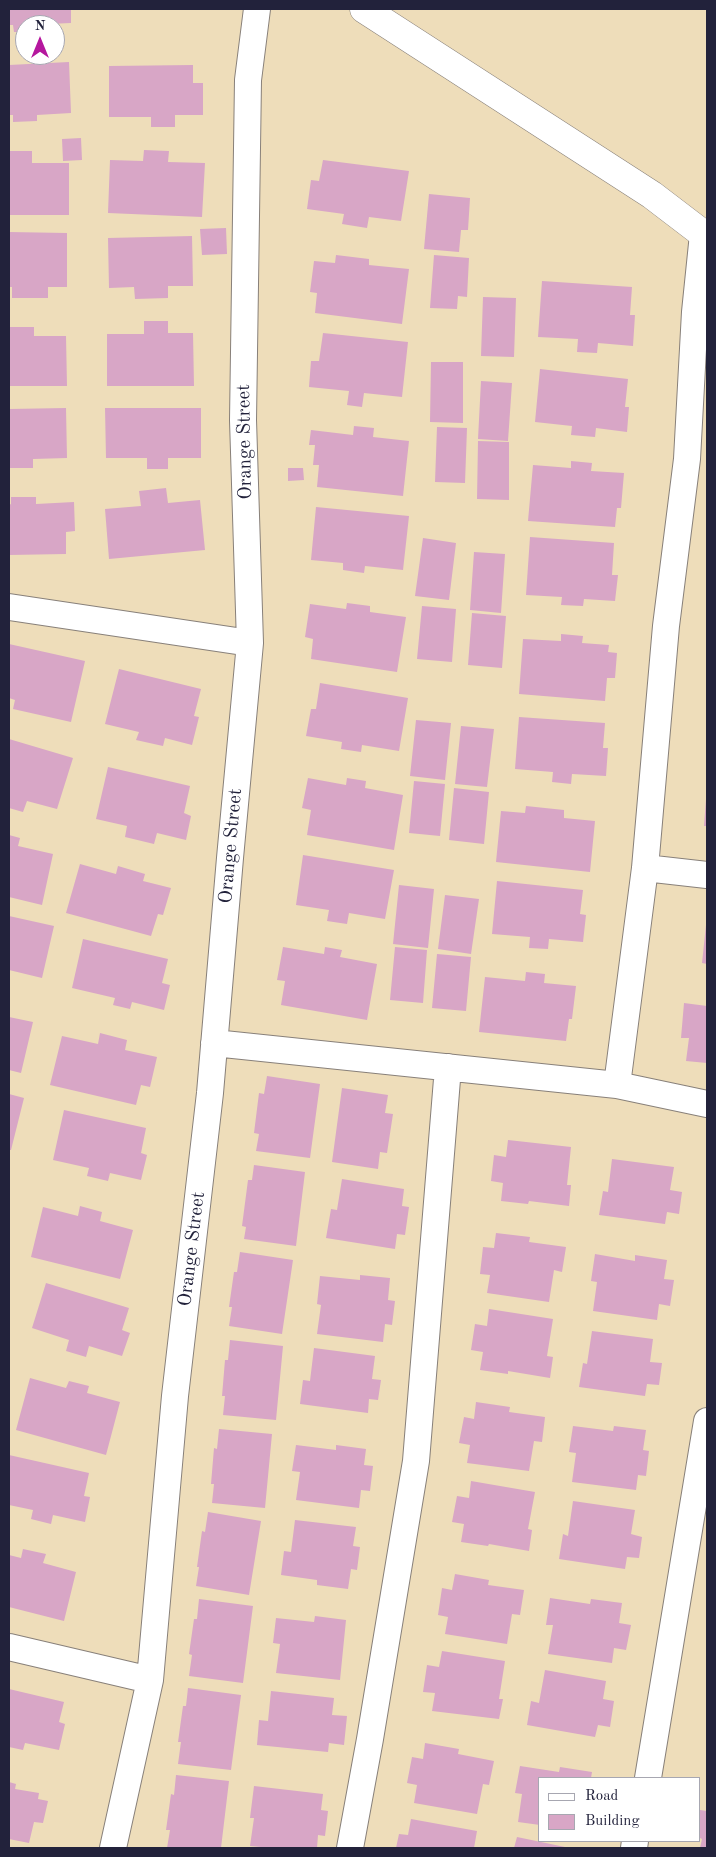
<!DOCTYPE html>
<style>
body{margin:0}
#map{position:relative;width:716px;height:1857px;overflow:hidden;background:#eeddba;font-family:"Old Standard TT",serif}
canvas{display:block}
.frame{position:absolute;inset:0;border:10px solid #22223b;pointer-events:none}
.legend{position:absolute;left:538px;top:1777px;width:162px;height:65px;box-sizing:border-box;background:#fff;border:1px solid #a7a7b1;margin:0;padding:6px 9px;list-style:none;font-size:15px;color:#22223b}
.legend li{display:flex;align-items:center;gap:10px;height:25px}
.legend b{width:25px;border:1px solid #a7a7b1}
.north{position:absolute;left:15px;top:15px;width:50px;height:50px;box-sizing:border-box;background:#fff;border:1px solid #a7a7b1;border-radius:50%;rotate:0deg;font-size:14px;font-weight:700;line-height:20px;text-align:center;color:#22223b}
.north::after{content:'';display:block;margin:auto;width:18px;height:22px;background:#b5179e;clip-path:polygon(50% 0,100% 100%,50% 72%,0 100%)}
</style>
<div id="map">
<canvas width="716" height="1857"></canvas>
<div class="frame"></div>
<ul class="legend">
<li><b style="height:6px;background:#fff"></b>Road</li>
<li><b style="height:14px;background:#d8a6c6"></b>Building</li>
</ul>
<div class="north">N</div>
</div>
<script>
const c = document.querySelector('canvas').getContext('2d');
c.lineJoin = 'round';
function fill(path, color) {
  c.fillStyle = color;
  c.fill(path, 'evenodd');
}
function stroke(path, color, width, dash) {
  c.strokeStyle = color;
  c.lineWidth = width;
  c.lineCap = dash ? 'butt' : 'round';
  c.setLineDash(dash || []);
  c.stroke(path);
}
function label(font, color, halo, rows, align = 'center') {
  c.font = font + ' "Old Standard TT",serif';
  c.lineWidth = 4;
  c.setLineDash([]);
  c.textBaseline = 'middle';
  c.strokeStyle = halo;
  c.fillStyle = color;
  for (const [text, x, y, turn = 0] of rows) {
    c.save();
    c.translate(x, y);
    c.rotate((+turn || 0) * Math.PI / 180);
    c.textAlign = isNaN(turn) ? turn : align;
    if (halo) c.strokeText(text, 0, 0);
    c.fillText(text, 0, 0);
    c.restore();
  }
}
const building = new Path2D(`
 M9,9H71V23L25,25V32H14L13,25H9Z
 M69,62L71,113L37,115V121L13,122V115H9V65Z
 M193,65V83H203V115H175V127H151V117H109V66Z
 M81,138L82,160L63,161L62,139Z
 M144,150L169,151L168,162L205,163L202,217L108,213L110,160L143,161Z
 M9,151H32V163H69V215H9Z
 M323,160L409,171L401,221L369,217L367,228L342,224L344,214L307,209L311,180L319,181Z
 M429,194L470,198L468,230H461L459,252L424,249Z
 M226,228L227,254L202,255L200,229Z
 M9,232L67,233V287H48V298H12V287H9Z
 M192,236L193,286H168V298L135,299L134,287L109,288L108,238Z
 M336,255L369,259V265L409,269L402,324L315,313L317,293L310,292L314,261L335,263Z
 M434,255L469,258L467,297L458,296L457,309L430,308Z
 M542,281L632,287L630,315H635L633,346L598,343L597,353L577,352L578,339L538,337Z
 M483,297L516,298L514,357L481,356Z
 M144,321H168V333H193L194,386H107V334H144Z
 M9,327H34V336H66L67,386H9Z
 M323,333L408,342L402,397L364,393L362,407L347,405L349,391L309,387L311,361H319Z
 M431,362H463V423L430,422Z
 M540,369L628,379L625,407H629L627,432L596,428L595,437L571,435L572,426L535,422Z
 M481,381L512,383L508,441L478,439Z
 M66,408L67,458L33,459V468H9V409Z
 M105,408H201V458H168V469H147V458H106Z
 M354,426L374,428L373,437L409,441L403,496L317,487L319,465H313L315,445H309L311,430L353,435Z
 M437,427L467,428L465,483L435,482Z
 M478,441L509,442V500L477,499Z
 M571,461L592,463L591,471L624,473L621,508H617L615,527L528,521L533,465L571,468Z
 M288,468H303L304,480L288,481Z
 M166,488L168,503L200,500L205,550L109,559L105,509L141,506L139,491Z
 M11,497H36V504L74,502L75,531L66,532V554L9,555V505L11,504Z
 M316,507L409,516L403,570L365,566L364,573L343,570V563L311,560Z
 M530,537L614,543L612,575H618L615,601L584,599L583,606L561,605L562,597L526,595Z
 M423,538L456,543L449,600L415,596Z
 M474,552L505,554L501,613L470,610Z
 M347,603L370,606V612L406,617L397,672L311,659L313,639L305,637L310,604L346,609Z
 M422,606L456,609L452,662L417,659Z
 M472,613L506,616L502,668L468,665Z
 M561,634L583,636L582,643L609,645L608,652L617,653L615,678H607L605,701L519,694L523,639L561,641Z
 M9,644L85,661L71,722L13,709L15,700L9,698Z
 M119,669L201,689L194,716L199,717L192,745L165,738L163,746L136,740L139,732L105,724Z
 M320,683L408,698L399,751L362,745L361,752L341,749L342,742L306,736L311,709H316Z
 M519,717L605,723L603,748H608L606,776L572,774L571,784L552,782L553,772L515,769Z
 M416,720L451,723L445,780L410,776Z
 M461,726L494,729L487,787L455,784Z
 M9,739L73,758L57,809L27,801L23,812L9,808Z
 M108,767L190,786L184,813L191,816L186,840L157,833L154,844L125,837L127,826L96,819Z
 M308,778L346,785L347,778L366,781L365,788L403,795L394,850L307,835L311,810L302,808Z
 M414,781L445,784L440,836L409,833Z
 M454,788L489,792L484,844L449,840Z
 M706,799H707V826H704Z
 M526,806L564,810V818L595,821L590,872L496,862L501,811L525,813Z
 M9,835L20,838L18,846L53,854L42,905L9,897Z
 M303,855L394,870L385,919L349,913L347,924L327,921L329,910L296,905Z
 M80,864L116,874L118,866L145,874L143,881L171,888L163,915L158,914L151,936L66,913Z
 M497,881L583,890L580,914L586,915L583,942L549,939L548,949L529,948L530,937L492,934Z
 M399,885L434,889L428,948L393,944Z
 M445,895L479,899L471,954L438,949Z
 M9,916L54,926L42,978L9,970Z
 M706,925H707V964L702,963Z
 M83,939L168,959L162,983L170,985L164,1010L132,1002L130,1009L113,1005L115,998L72,988Z
 M283,947L324,954L325,947L342,950L340,957L377,964L367,1020L281,1005L285,981L277,980Z
 M395,947L427,950L423,1003L390,1000Z
 M437,954L471,957L466,1011L432,1008Z
 M526,972L545,974L544,983L576,986L572,1019H569L566,1041L479,1032L485,977L525,981Z
 M684,1003L707,1006V1063L686,1061L689,1038H681Z
 M9,1017L33,1022L21,1073L9,1070Z
 M100,1033L127,1040L125,1050L157,1057L150,1087L141,1085L136,1105L50,1085L62,1036L98,1044Z
 M267,1076L320,1084L310,1158L256,1151L259,1134L254,1133L259,1093L264,1094Z
 M342,1088L388,1095L385,1113L393,1114L387,1153L380,1152L378,1169L332,1162Z
 M9,1094L24,1098L11,1150H9Z
 M64,1110L146,1128L141,1153L147,1155L141,1180L110,1173L108,1181L87,1176L89,1168L53,1160Z
 M508,1140L571,1147L567,1185H571L569,1206L529,1201L528,1204L501,1201L503,1183L491,1181L494,1155L506,1157Z
 M612,1159L674,1167L670,1190L682,1192L679,1214L667,1212L665,1224L599,1215L603,1191L608,1192Z
 M254,1165L305,1172L296,1246L244,1239L246,1227L242,1226L248,1180H252Z
 M342,1179L404,1189L402,1206L409,1207L405,1235L397,1234L395,1249L326,1238L331,1209L337,1210Z
 M80,1206L102,1212L100,1221L133,1230L120,1279L31,1257L43,1207L78,1216Z
 M496,1233L530,1237L529,1242L566,1247L562,1272L554,1270L549,1302L487,1293L490,1275L480,1274L483,1247L494,1248Z
 M240,1252L293,1260L282,1334L229,1326L232,1307H229L234,1272H237Z
 M595,1254L635,1261V1255L667,1260L664,1279L674,1280L670,1306L659,1304L657,1320L593,1311L597,1282L591,1281Z
 M360,1275L390,1278L388,1300L395,1301L392,1325L385,1324L383,1342L317,1334L321,1305L317,1304L320,1276L360,1280Z
 M46,1283L129,1308L122,1330L130,1333L122,1356L89,1346L86,1357L66,1351L69,1340L32,1328Z
 M489,1309L553,1319L547,1356L553,1357L550,1378L508,1371V1374L480,1370L483,1352L471,1350L475,1324L487,1326Z
 M592,1331L653,1339L650,1362L662,1363L659,1385L647,1384L645,1396L579,1387L583,1363L587,1364Z
 M230,1340L283,1346L276,1420L223,1415L225,1396H222L225,1360H228Z
 M314,1348L375,1356L372,1379L381,1380L378,1400L369,1399L368,1413L300,1404L303,1380L310,1381Z
 M30,1378L66,1388L69,1381L89,1386L87,1393L120,1402L106,1455L16,1430Z
 M476,1402L510,1407L509,1412L545,1417L542,1442L534,1441L529,1471L467,1463L470,1445L459,1443L464,1417L474,1419Z
 M573,1426L613,1431L614,1426L646,1430L643,1450L649,1451L646,1476L638,1475L636,1490L572,1482L576,1453L569,1452Z
 M219,1429L272,1434L265,1508L212,1503L214,1484H211L214,1448L217,1449Z
 M296,1445L336,1450V1445L366,1449L364,1465L373,1466L370,1491L361,1490L359,1508L296,1500L300,1472L292,1471Z
 M9,1455L89,1473L84,1496L90,1497L85,1522L53,1515L51,1524L31,1519L33,1510L9,1505Z
 M471,1481L535,1492L528,1529L532,1530L529,1551L489,1544L488,1546L461,1542L464,1524L452,1522L457,1496L469,1498Z
 M573,1501L635,1510L631,1534L642,1537L639,1558L627,1557L625,1569L559,1559L563,1534L568,1536Z
 M208,1512L261,1521L249,1595L196,1586L199,1567H197L202,1531L205,1532Z
 M295,1520L356,1527L353,1546L360,1547L357,1570L351,1569L348,1589L317,1585V1580L281,1575L284,1551L291,1552Z
 M23,1549L46,1554L43,1563L76,1572L64,1621L9,1607V1555L21,1558Z
 M455,1574L489,1580L488,1585L524,1590L520,1615L512,1614L507,1644L445,1634L448,1617L438,1615L442,1588L452,1590Z
 M550,1598L590,1604L591,1599L622,1603L619,1623L631,1625L626,1650L614,1648L612,1663L548,1654L553,1625H546Z
 M199,1599L253,1606L243,1683L189,1676L192,1655L189,1654L194,1619H197Z
 M315,1616L346,1620L340,1680L276,1673L280,1644L273,1643L276,1618L314,1622Z
 M442,1651L505,1661L499,1699H503L499,1719L432,1711L435,1693L423,1692L427,1665L439,1667Z
 M545,1670L606,1681L603,1699L614,1701L610,1727L598,1725L595,1737L527,1725L531,1701L539,1703Z
 M188,1688L241,1695L231,1770L178,1764L181,1742H178L183,1706H186Z
 M9,1689L64,1702L59,1722L65,1724L59,1750L25,1743L23,1750L9,1747Z
 M271,1691L334,1698L332,1715L347,1716L344,1745L329,1743L328,1752L257,1745L259,1720L268,1721Z
 M425,1743L459,1749L458,1754L494,1761L489,1785L483,1784L477,1814L414,1803L417,1785L407,1783L412,1757L423,1759Z
 M520,1766L559,1772L560,1767L592,1772L591,1778H540V1825L518,1822L522,1794L515,1793Z
 M176,1775L229,1781L221,1848H167L170,1830H166L171,1794L174,1795Z
 M9,1782L16,1784L15,1789L39,1793L38,1799L48,1801L43,1823L34,1822L29,1843L9,1839Z
 M254,1786L323,1794L321,1810L328,1811L325,1836L318,1835L317,1848H272L250,1846L254,1818H250Z
 M700,1810L707,1811V1848H700L702,1839L700,1838Z
 M411,1819L477,1831L474,1848H396L399,1834L408,1835Z
 M517,1837L565,1847V1848H514Z`);
const street = new Path2D(`
 M703,234L695,312L687,459L666,626L645,868L617,1085L707,1104
 M9,607L250,643
 M645,868L707,875
 M214,1043L617,1085
 M9,1647L150,1680
 M648,1778L707,1421
 M113,1848L150,1680L175,1396L210,1093L230,858L250,643L243,420L248,80L257,9
 M350,1848L370,1739L416,1461L448,1067
 M634,1848L635,1841`);
const secondary = new Path2D(`
 M364,9L652,195L707,237`);
const streetNames = [
 ["Orange Street",245,442,-91],
 ["Orange Street",231,846,-85],
 ["Orange Street",192,1249,-83]
];
fill(building, '#d8a6c6');
stroke(street, '#88807a', 28);
stroke(secondary, '#88807a', 29);
stroke(street, '#fff', 26);
stroke(secondary, '#fff', 28);
label('19px', '#22223b', '#fff', streetNames);
</script>
